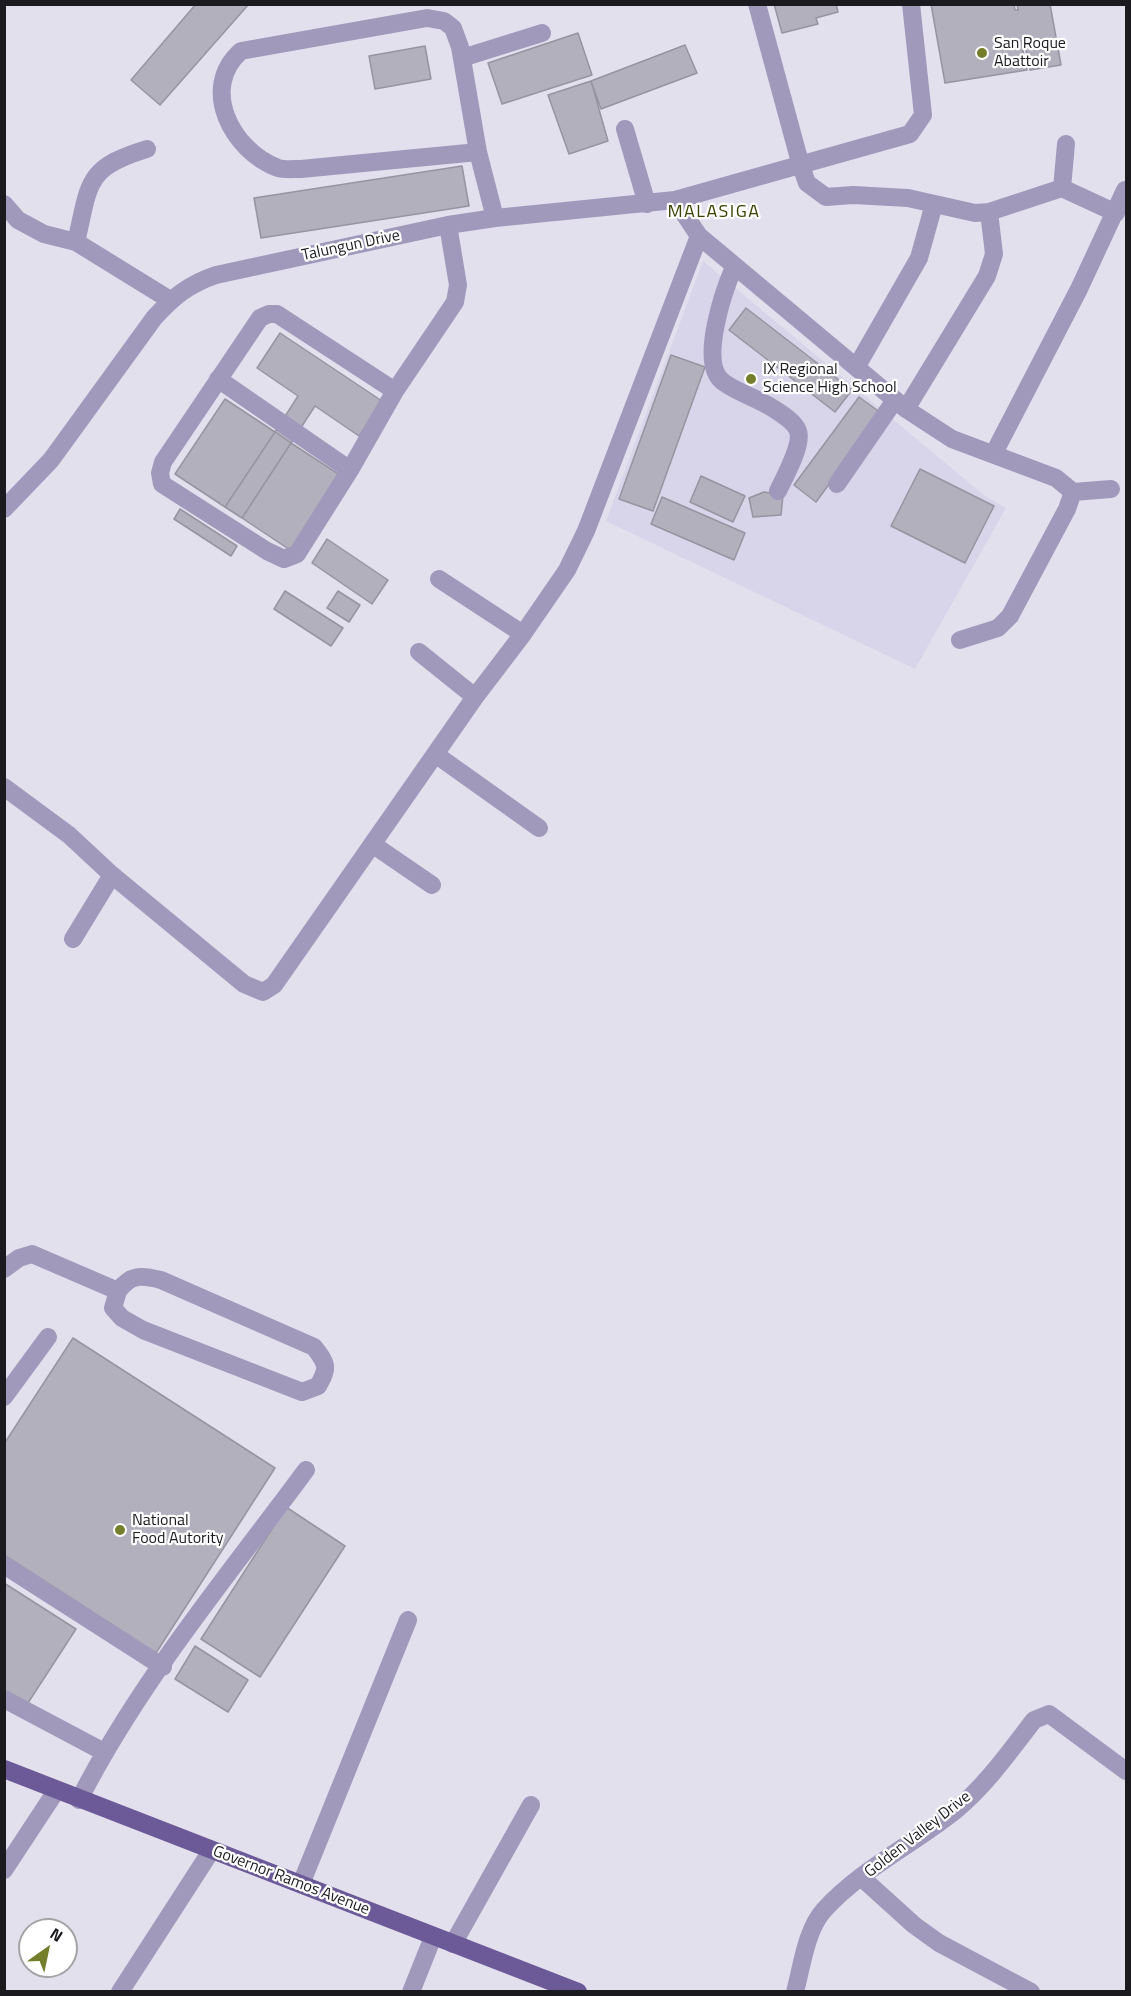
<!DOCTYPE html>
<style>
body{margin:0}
#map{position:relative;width:1131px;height:1996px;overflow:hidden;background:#e3e0ee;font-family:"Titillium Web",sans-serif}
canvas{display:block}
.frame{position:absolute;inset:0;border:6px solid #1b1a1f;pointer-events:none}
.north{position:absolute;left:18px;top:1918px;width:60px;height:60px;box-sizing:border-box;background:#fff;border:2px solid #a4a3a5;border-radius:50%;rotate:33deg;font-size:16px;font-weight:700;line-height:24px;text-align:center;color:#1b1a1f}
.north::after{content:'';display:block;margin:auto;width:21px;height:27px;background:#757f2b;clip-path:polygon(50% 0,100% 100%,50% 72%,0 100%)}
</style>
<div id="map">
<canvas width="1131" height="1996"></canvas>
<div class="frame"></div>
<div class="north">N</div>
</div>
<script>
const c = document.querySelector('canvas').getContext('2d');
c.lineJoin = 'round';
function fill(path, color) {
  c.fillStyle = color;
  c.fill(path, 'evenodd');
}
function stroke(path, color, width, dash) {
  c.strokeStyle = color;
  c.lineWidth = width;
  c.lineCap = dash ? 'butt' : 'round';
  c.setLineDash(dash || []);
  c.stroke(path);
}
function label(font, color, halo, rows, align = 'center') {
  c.font = font + ' "Titillium Web",sans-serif';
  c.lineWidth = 4.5;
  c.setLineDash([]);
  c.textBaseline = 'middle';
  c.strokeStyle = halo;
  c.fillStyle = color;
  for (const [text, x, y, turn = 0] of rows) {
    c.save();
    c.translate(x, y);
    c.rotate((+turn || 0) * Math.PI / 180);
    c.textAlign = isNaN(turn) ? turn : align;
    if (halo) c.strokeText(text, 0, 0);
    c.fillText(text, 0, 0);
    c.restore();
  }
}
const built = new Path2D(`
 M703,261L985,496L1006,508L915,669L606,521Z`);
const building = new Path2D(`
 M196,4H249L160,105L131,80Z
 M774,4H836L838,12L816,18L818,24L782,33Z
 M931,4H1014L1015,10H1018L1017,4H1050L1061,65L1030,70L1024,40L1021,41L1027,70L945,83Z
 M578,33L592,75L502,104L488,63Z
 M685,45L697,73L601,109L591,81Z
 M425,46L431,79L375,89L369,56Z
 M591,81L608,141L569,154L548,95Z
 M462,166L469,206L261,238L254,198Z
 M746,308L852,390L835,412L729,330Z
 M280,333L382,401L359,436L315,406L291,443L275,432L298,396L257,368Z
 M671,355L705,367L653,511L619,499Z
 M859,397L881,413L816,502L794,485Z
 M225,399L275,432L225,507L175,474Z
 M275,432L291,443L242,518L225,507Z
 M291,443L343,477L293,552L242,518Z
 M920,469L994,506L965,563L891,526Z
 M701,476L745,496L733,522L690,502Z
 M764,492L783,495L781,515L753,517L749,498Z
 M662,497L745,533L734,560L651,524Z
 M180,509L237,546L231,556L174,519Z
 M327,539L388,580L372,604L312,563Z
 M285,591L343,628L331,646L274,609Z
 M338,591L360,605L349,622L327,608Z
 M73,1338L275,1468L156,1653L4,1555V1444Z
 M286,1507L345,1546L260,1677L201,1639Z
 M4,1583L76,1629L26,1706L4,1692Z
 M195,1646L248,1680L228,1712L175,1679Z`);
const minor = new Path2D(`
 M757,4L801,166L807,183L826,197L853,195L908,198L975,213L989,212L1062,188L1116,213
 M462,58L542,33
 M625,129L647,204
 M478,152L301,169C294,169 284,170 278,168C232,151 199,88 241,51L427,18L444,21L453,28L460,47L478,152L495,218
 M1062,188L1066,144
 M675,200L699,236L906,409L952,439L1056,478L1073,492L1067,509L1010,616L998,628L960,640
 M4,204L18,220L44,234L76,242L170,300
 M76,242C90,184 84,168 147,149
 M734,267C724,290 699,362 722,381C734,391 759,399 774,409C782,414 795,422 798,431C803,445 784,478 778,491
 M857,366L919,258L934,204
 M218,379L350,470
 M395,391L277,314H269L260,318L163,462L160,473L162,484L267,551L284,559L297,554L350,470L395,391L455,302L458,285L448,225
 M906,409L987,276L994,254L989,212
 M994,453L1079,289L1125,190
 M837,484L895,400
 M1073,492L1111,489
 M4,509L51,460L154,318C173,297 189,284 216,275L448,225L495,218L675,200L910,134L923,115L911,4
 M439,579L523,634
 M419,652L475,697
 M435,754L539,828
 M4,787L69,835L112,875L244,984L263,992L274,985L475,697L523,634L567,570L586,531L699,236
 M372,844L432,885
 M73,939L112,875
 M4,1269L19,1258L32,1254L118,1291C131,1274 141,1275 161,1280L314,1347C327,1364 329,1367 318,1386L302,1392L143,1330L122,1318L113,1308L118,1291
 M4,1397L48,1337
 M4,1565L163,1667
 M4,1699L104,1752
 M79,1800C139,1682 227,1577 306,1470
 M4,1870L56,1791
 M862,1878L914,1925L939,1943L1031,1992
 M301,1884L408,1620
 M453,1944L531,1805
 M120,1992L211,1851
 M411,1992L433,1937
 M795,1992C802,1966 806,1930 824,1910C861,1869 914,1844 956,1810C987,1784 1010,1751 1034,1720L1049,1714L1126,1771`);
const major = new Path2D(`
 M4,1769L578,1992`);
const markers = [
 [982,53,6,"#757f2b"],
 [751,379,6,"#757f2b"],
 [120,1530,6,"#757f2b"]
];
const poiNames = [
 ["San Roque",994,44],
 ["Abattoir",994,62],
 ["IX Regional",763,370],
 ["Science High School",763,388],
 ["National",132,1521],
 ["Food Autority",132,1539]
];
const streetNames = [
 ["Talungun Drive",351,246,-12],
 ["Golden Valley Drive",918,1835,-38],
 ["Governor Ramos Avenue",291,1881,21]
];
const neighbourhoodNames = [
 ["MALASIGA",714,213]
];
fill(built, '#d8d4e9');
fill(building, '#b3b0bd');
stroke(building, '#9794a1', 1.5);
stroke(minor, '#a199bc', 18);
stroke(major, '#6c5a98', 18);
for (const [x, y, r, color] of markers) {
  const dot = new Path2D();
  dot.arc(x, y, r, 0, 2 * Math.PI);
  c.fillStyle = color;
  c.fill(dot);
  stroke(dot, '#fff', 2);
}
label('16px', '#1b1a1f', '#fff', poiNames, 'left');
label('16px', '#1b1a1f', '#fff', streetNames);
c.letterSpacing = '1.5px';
label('18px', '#3a4101', '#fff', neighbourhoodNames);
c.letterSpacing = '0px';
</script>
